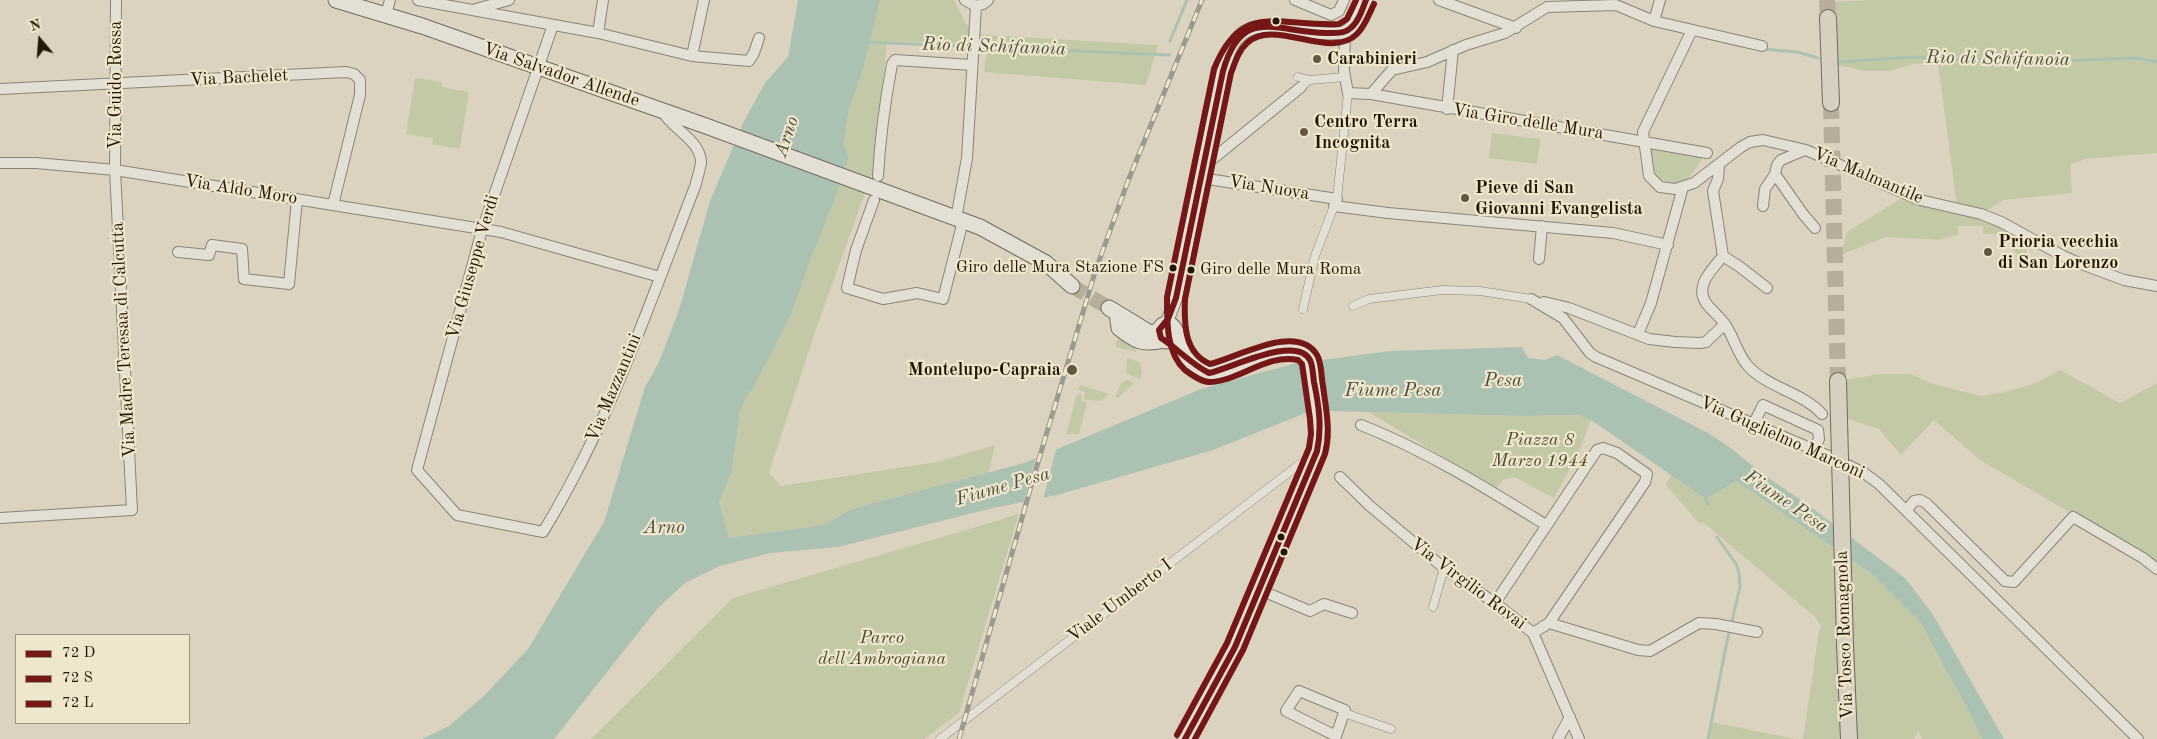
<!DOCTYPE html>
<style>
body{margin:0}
#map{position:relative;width:2157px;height:739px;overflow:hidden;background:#dbd3bf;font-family:"Old Standard TT",serif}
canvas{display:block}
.legend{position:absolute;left:15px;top:634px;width:175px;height:90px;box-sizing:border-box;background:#efe6ce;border:1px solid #9e937d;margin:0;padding:6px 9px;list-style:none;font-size:15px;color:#241604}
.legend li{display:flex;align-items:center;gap:10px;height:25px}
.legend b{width:25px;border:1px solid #9e937d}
.north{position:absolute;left:15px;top:15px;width:50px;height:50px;-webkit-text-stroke:4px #efe6ce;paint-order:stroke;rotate:342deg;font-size:14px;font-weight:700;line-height:20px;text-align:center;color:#241604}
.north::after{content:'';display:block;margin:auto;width:18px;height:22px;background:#241604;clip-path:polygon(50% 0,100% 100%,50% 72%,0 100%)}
</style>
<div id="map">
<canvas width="2157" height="739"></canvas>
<ul class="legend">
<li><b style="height:6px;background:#751617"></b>72 D</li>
<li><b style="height:6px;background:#751617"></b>72 S</li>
<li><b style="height:6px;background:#751617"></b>72 L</li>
</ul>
<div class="north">N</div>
</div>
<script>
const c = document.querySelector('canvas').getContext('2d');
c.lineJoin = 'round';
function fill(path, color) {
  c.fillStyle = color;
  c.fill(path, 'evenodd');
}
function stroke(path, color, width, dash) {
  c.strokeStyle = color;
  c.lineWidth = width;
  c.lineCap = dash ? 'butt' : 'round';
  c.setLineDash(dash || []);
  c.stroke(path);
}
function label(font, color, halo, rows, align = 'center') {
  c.font = font + ' "Old Standard TT",serif';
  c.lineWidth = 4.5;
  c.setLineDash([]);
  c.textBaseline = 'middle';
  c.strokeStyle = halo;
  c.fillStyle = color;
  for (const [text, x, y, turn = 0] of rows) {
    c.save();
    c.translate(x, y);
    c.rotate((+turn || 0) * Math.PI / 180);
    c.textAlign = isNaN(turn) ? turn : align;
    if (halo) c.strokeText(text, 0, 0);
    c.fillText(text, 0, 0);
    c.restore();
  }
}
const green = new Path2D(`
 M880,0H954L966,24L984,35L1158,45L1146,85L984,72L988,44L887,41L874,168L815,332L769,473L781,486L937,462L995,445L989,473L852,509L823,525L729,538L719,502L732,472L740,411L747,396L755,385L791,315L812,256L835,199L849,158L844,143L849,109L863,70Z
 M1872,0H2157V153L2085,159L2070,165L2072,193L2004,200L1982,213L2019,232L2027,253L2023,257L2012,250V242H2005V234H1983V226H1958V235L1938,240L1886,237L1841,255L1847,232L1907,195L1957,207L1938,63L1914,64L1889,71H1865L1838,65L1829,60L1827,2Z
 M415,78L442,82V87L469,92L460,149L432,144L433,138L406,134Z
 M1492,133L1540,139L1537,164L1489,158Z
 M1650,149L1703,158C1698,164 1693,175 1686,180C1677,186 1660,183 1655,173C1652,166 1652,156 1650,149Z
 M1118,338L1137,347L1136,352L1116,347L1115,344Z
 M1127,358L1140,362L1142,372L1140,379L1126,373Z
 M2060,370L2120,403L2157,383V563L1980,460L1934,420L1901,455L1879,429L1839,416L1838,381L1880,374H1911L1933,384L1981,396L2005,392L2036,383Z
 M1127,380L1134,383L1118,398L1115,397L1121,383Z
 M1080,385L1109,394C1103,403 1093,401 1084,399L1085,392L1078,390Z
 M1077,394L1082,395L1081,401L1087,403L1079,434H1066Z
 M1369,412L1523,416L1577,415L1591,420L1578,454L1554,498L1514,477L1503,480L1496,489Z
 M1671,475L1706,499L1736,481L1873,575L1921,623L1945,669L1966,705L1982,739H1922L1918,731L1914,739H1803L1819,631L1821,627L1815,617L1704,523L1698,522L1666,485Z
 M1019,513L959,713L924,739H591L733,598L1000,520Z
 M1711,722L1795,739H1708Z`);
const water = new Path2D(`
 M798,0H880L863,70L849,109L844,143L849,158L835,199L812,256L791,315L755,385L747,396L740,411L732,472L719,502L729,538L823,525L852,509L1024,463L1201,389L1293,364L1390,351L1522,347L1528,358L1545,360L1557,355L1708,433L1732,449L1760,472L1808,505L1905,578L1932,613L2004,739H1982L1966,705L1945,669L1921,623L1873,575L1736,481L1706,499L1591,420L1577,415L1523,416L1329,411L1308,412L1213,450L1057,495L993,508L838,547L770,553L720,566L685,583L657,609L554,739H422L449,726L484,696L528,649L604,522L645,387L659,362L679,310L710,201L744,121L765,83L788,57Z`);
const pier = new Path2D(`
 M1322,358L1329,413L1309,414L1302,370L1297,362Z
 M1054,450H1056L1043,500L1023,504L1036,457Z`);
const stream = new Path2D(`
 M1170,41L1187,0
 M866,42L1170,55
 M1762,49L1797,52L1818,58
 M1838,62L1916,57L1939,59L2056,61L2137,58L2157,62
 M1705,495L1707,504
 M1708,739L1726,646L1740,587L1739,573L1736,564L1717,537`);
const secondaryTunnel = new Path2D(`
 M1072,286L1109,308`);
const primaryTunnel = new Path2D(`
 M1827,0L1828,18
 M1831,103L1838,381`);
const pedestrian = new Path2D(`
 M1298,77L1309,80
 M1301,87L1309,80L1345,77
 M1337,199L1348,93
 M1353,306L1369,299L1442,290L1480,291L1531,299
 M1303,309L1315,256L1334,206
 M1433,607L1444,568
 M1344,713L1391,729
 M940,739L1300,464`);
const minor = new Path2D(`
 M418,0L598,33L692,56L749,61L754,53L759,38
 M965,0L976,6L983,4L988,0
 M1295,0L1331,15L1339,11L1344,0
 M1439,0L1516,28
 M476,9L509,0
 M386,15L390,0
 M1654,21L1660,0
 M553,25L482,230L417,470L457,515L543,532C609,424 650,302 696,184C697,177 701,168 701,161C699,139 671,128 662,111
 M1692,30L1643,132L1649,176L1660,187L1675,189L1694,183L1741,147L1750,142L1763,140L1806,150L1920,200L1981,214L2001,222L2063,256L2084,265L2124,280L2157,286
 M1345,32L1344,71L1348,93L1371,94L1707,153
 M598,33L603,0
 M692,56L704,0
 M0,89L346,72L354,74L360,80V95L333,205
 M1371,94L1392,70L1427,62L1466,45L1505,33L1547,7L1616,5L1654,21L1762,46
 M1447,109L1453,50
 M0,163H36L115,170L501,232L660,277
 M1719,165L1718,179L1713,191L1723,256C1713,269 1694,285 1706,303C1711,310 1719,316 1724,323C1734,336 1737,354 1748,366C1768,388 1802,392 1822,414
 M1204,166L1301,87
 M1775,174L1803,214L1815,228
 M878,176C880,138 885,102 892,64L895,60L972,65
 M1201,178L1337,199L1334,206L1388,213L1613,233L1668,245
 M874,200L856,250L847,288L883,299L917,293L943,299L961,229V221
 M1763,206L1765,189L1775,174L1777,165L1781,160L1805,150
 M956,219L967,158L976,6
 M178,252L209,255L212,245L242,249L244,279L289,284L297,199
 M1723,256L1740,267L1767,288
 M1539,259L1542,226
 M1531,299L1563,318L1590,353L1596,357L1829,456L1864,473L1879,484L2138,739
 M1544,302L1569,308L1649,339L1675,342L1700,343L1706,342L1725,324
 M1638,334L1651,303L1683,187
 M1754,423L1763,405L1818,430L1819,439L1814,449
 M1361,425C1427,451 1486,488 1546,525
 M1340,477L1370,506L1444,568L1495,603L1533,633L1579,739
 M1907,510L1914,501L1920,500L1926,503L2005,581L2014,582L2073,517L2143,558L2157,569
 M0,518L132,510L115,170L116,0
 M1260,590L1310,611L1324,604L1352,613
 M1495,603L1597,450L1603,448L1617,453L1647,474L1645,482L1549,623L1533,633
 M1549,623L1638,650L1650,651L1699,623L1716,624L1757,632
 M1299,691L1345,710L1336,736L1286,711Z
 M1558,739L1570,717`);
const tertiary = new Path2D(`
 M1163,325L1168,319L1176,298L1223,71C1230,45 1237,27 1267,26C1282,28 1336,39 1348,30C1357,24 1361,10 1366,0`);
const secondary = new Path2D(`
 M336,0L422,26L706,126L980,227L1046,263L1072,286
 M1109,308L1150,333L1157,332L1163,325H1171C1176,329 1177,334 1173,339L1165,341
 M1117,313L1119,328C1135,341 1143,345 1163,340
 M1176,332C1180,350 1191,368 1209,373C1231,372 1296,331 1310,360L1319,418L1320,435L1317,451L1235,647L1185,739`);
const primary = new Path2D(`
 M1828,18L1831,103
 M1838,381L1839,420
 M1845,644L1849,739`);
const rail = new Path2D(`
 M959,739L1036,469L1095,272L1128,181L1202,0`);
const primaryBridge = new Path2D(`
 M1839,420L1845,644`);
const bus1 = new Path2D(`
 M1185,739L1235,647L1317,451C1322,428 1319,406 1314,382C1313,376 1313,366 1310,360C1296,334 1230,369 1209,373C1191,364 1178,349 1161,338L1159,330L1168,319L1176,298L1223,71C1242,5 1275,32 1326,33C1333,33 1342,34 1348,30C1358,24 1362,10 1366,0`);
const bus2 = new Path2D(`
 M1195,739L1243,650L1325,454C1331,431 1326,409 1323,386C1321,377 1322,363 1317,355C1297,322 1237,358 1210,364C1184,353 1184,324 1185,299L1231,73C1235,63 1238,51 1247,43C1274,17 1330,61 1357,34C1365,26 1369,14 1374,4`);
const bus3 = new Path2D(`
 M1177,735L1227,643L1309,448L1311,434L1310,419L1302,364L1298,360C1267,353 1238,382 1209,382C1201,382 1192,375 1185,370C1166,353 1167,321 1167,297L1214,69C1242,0 1278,27 1339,24L1347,19L1356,0`);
const markers = [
 [1276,21,4.5,"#241604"],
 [1317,59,5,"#645845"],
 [1304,132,5,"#645845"],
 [1465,198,5,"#645845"],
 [1988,252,5,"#645845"],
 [1173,268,4.5,"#241604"],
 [1191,270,4.5,"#241604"],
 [1072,370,6,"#645845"],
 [1281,537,4.5,"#241604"],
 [1284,552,4.5,"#241604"]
];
const busNames = [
 ["Giro delle Mura Stazione FS",1164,268],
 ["Giro delle Mura Roma",1200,270,"left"]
];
const poiNames = [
 ["Carabinieri",1327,59],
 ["Centro Terra",1314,122],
 ["Incognita",1314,143],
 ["Pieve di San",1475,188],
 ["Giovanni Evangelista",1475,209],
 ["Prioria vecchia",1998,242],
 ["di San Lorenzo",1998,263],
 ["Montelupo-Capraia",1061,370,"right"]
];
const streetNames = [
 ["Via Salvador Allende",561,75,19],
 ["Via Bachelet",239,78,-3],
 ["Via Guido Rossa",116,85,-90],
 ["Via Giro delle Mura",1528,122,9],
 ["Via Malmantile",1868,176,23],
 ["Via Nuova",1269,188,9],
 ["Via Aldo Moro",241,190,9],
 ["Via Giuseppe Verdi",473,267,-74],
 ["Via Madre Teresaa di Calcutta",124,340,-93],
 ["Via Mazzantini",614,388,-67],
 ["Via Guglielmo Marconi",1782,438,24],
 ["Via Virgilio Rovai",1468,584,37],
 ["Viale Umberto I",1120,601,-37],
 ["Via Tosco Romagnola",1845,635,-92]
];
const parkNames = [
 ["Piazza 8",1540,440],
 ["Marzo 1944",1540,461],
 ["Parco",882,638],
 ["dell'Ambrogiana",882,659]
];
const waterNames = [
 ["Rio di Schifanoia",994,47,2],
 ["Rio di Schifanoia",1998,59,1],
 ["Arno",787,137,-72],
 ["Pesa",1503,381],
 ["Fiume Pesa",1393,391],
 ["Fiume Pesa",1003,487,-16],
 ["Fiume Pesa",1786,502,34],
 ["Arno",664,528]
];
fill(green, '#c3c9a6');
fill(water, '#abc2b2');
fill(pier, '#dbd3bf');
stroke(stream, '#abc2b2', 3);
stroke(secondaryTunnel, '#b6ad9a', 15, [15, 8]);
stroke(primaryTunnel, '#b6ad9a', 16, [16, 8]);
stroke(pedestrian, '#8a8477', 9);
stroke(minor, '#8a8477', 12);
stroke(tertiary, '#8a8477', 14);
stroke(secondary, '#716a5e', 17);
stroke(primary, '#716a5e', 18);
stroke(pedestrian, '#e3dfd5', 8);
stroke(minor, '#e3dfd5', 10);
stroke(tertiary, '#e3dfd5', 12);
stroke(secondary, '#e3dfd5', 15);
stroke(primary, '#d7d0c0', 16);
stroke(rail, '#9e9990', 5);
stroke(rail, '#efe6ce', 3, [9]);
stroke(primaryBridge, '#716a5e', 18, []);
stroke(primaryBridge, '#d7d0c0', 16);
stroke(bus1, '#751617', 6);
stroke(bus2, '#751617', 6);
stroke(bus3, '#751617', 6);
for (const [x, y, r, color] of markers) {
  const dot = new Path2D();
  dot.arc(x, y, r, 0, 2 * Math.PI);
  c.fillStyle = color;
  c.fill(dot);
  stroke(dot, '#efe6ce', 2);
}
label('17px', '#241604', '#efe6ce', busNames, 'right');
label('bold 18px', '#241604', '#efe6ce', poiNames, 'left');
label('18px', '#241604', '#efe6ce', streetNames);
label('italic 18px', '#4e492e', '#efe6ce', parkNames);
label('italic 19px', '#4c4f3f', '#efe6ce', waterNames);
</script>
